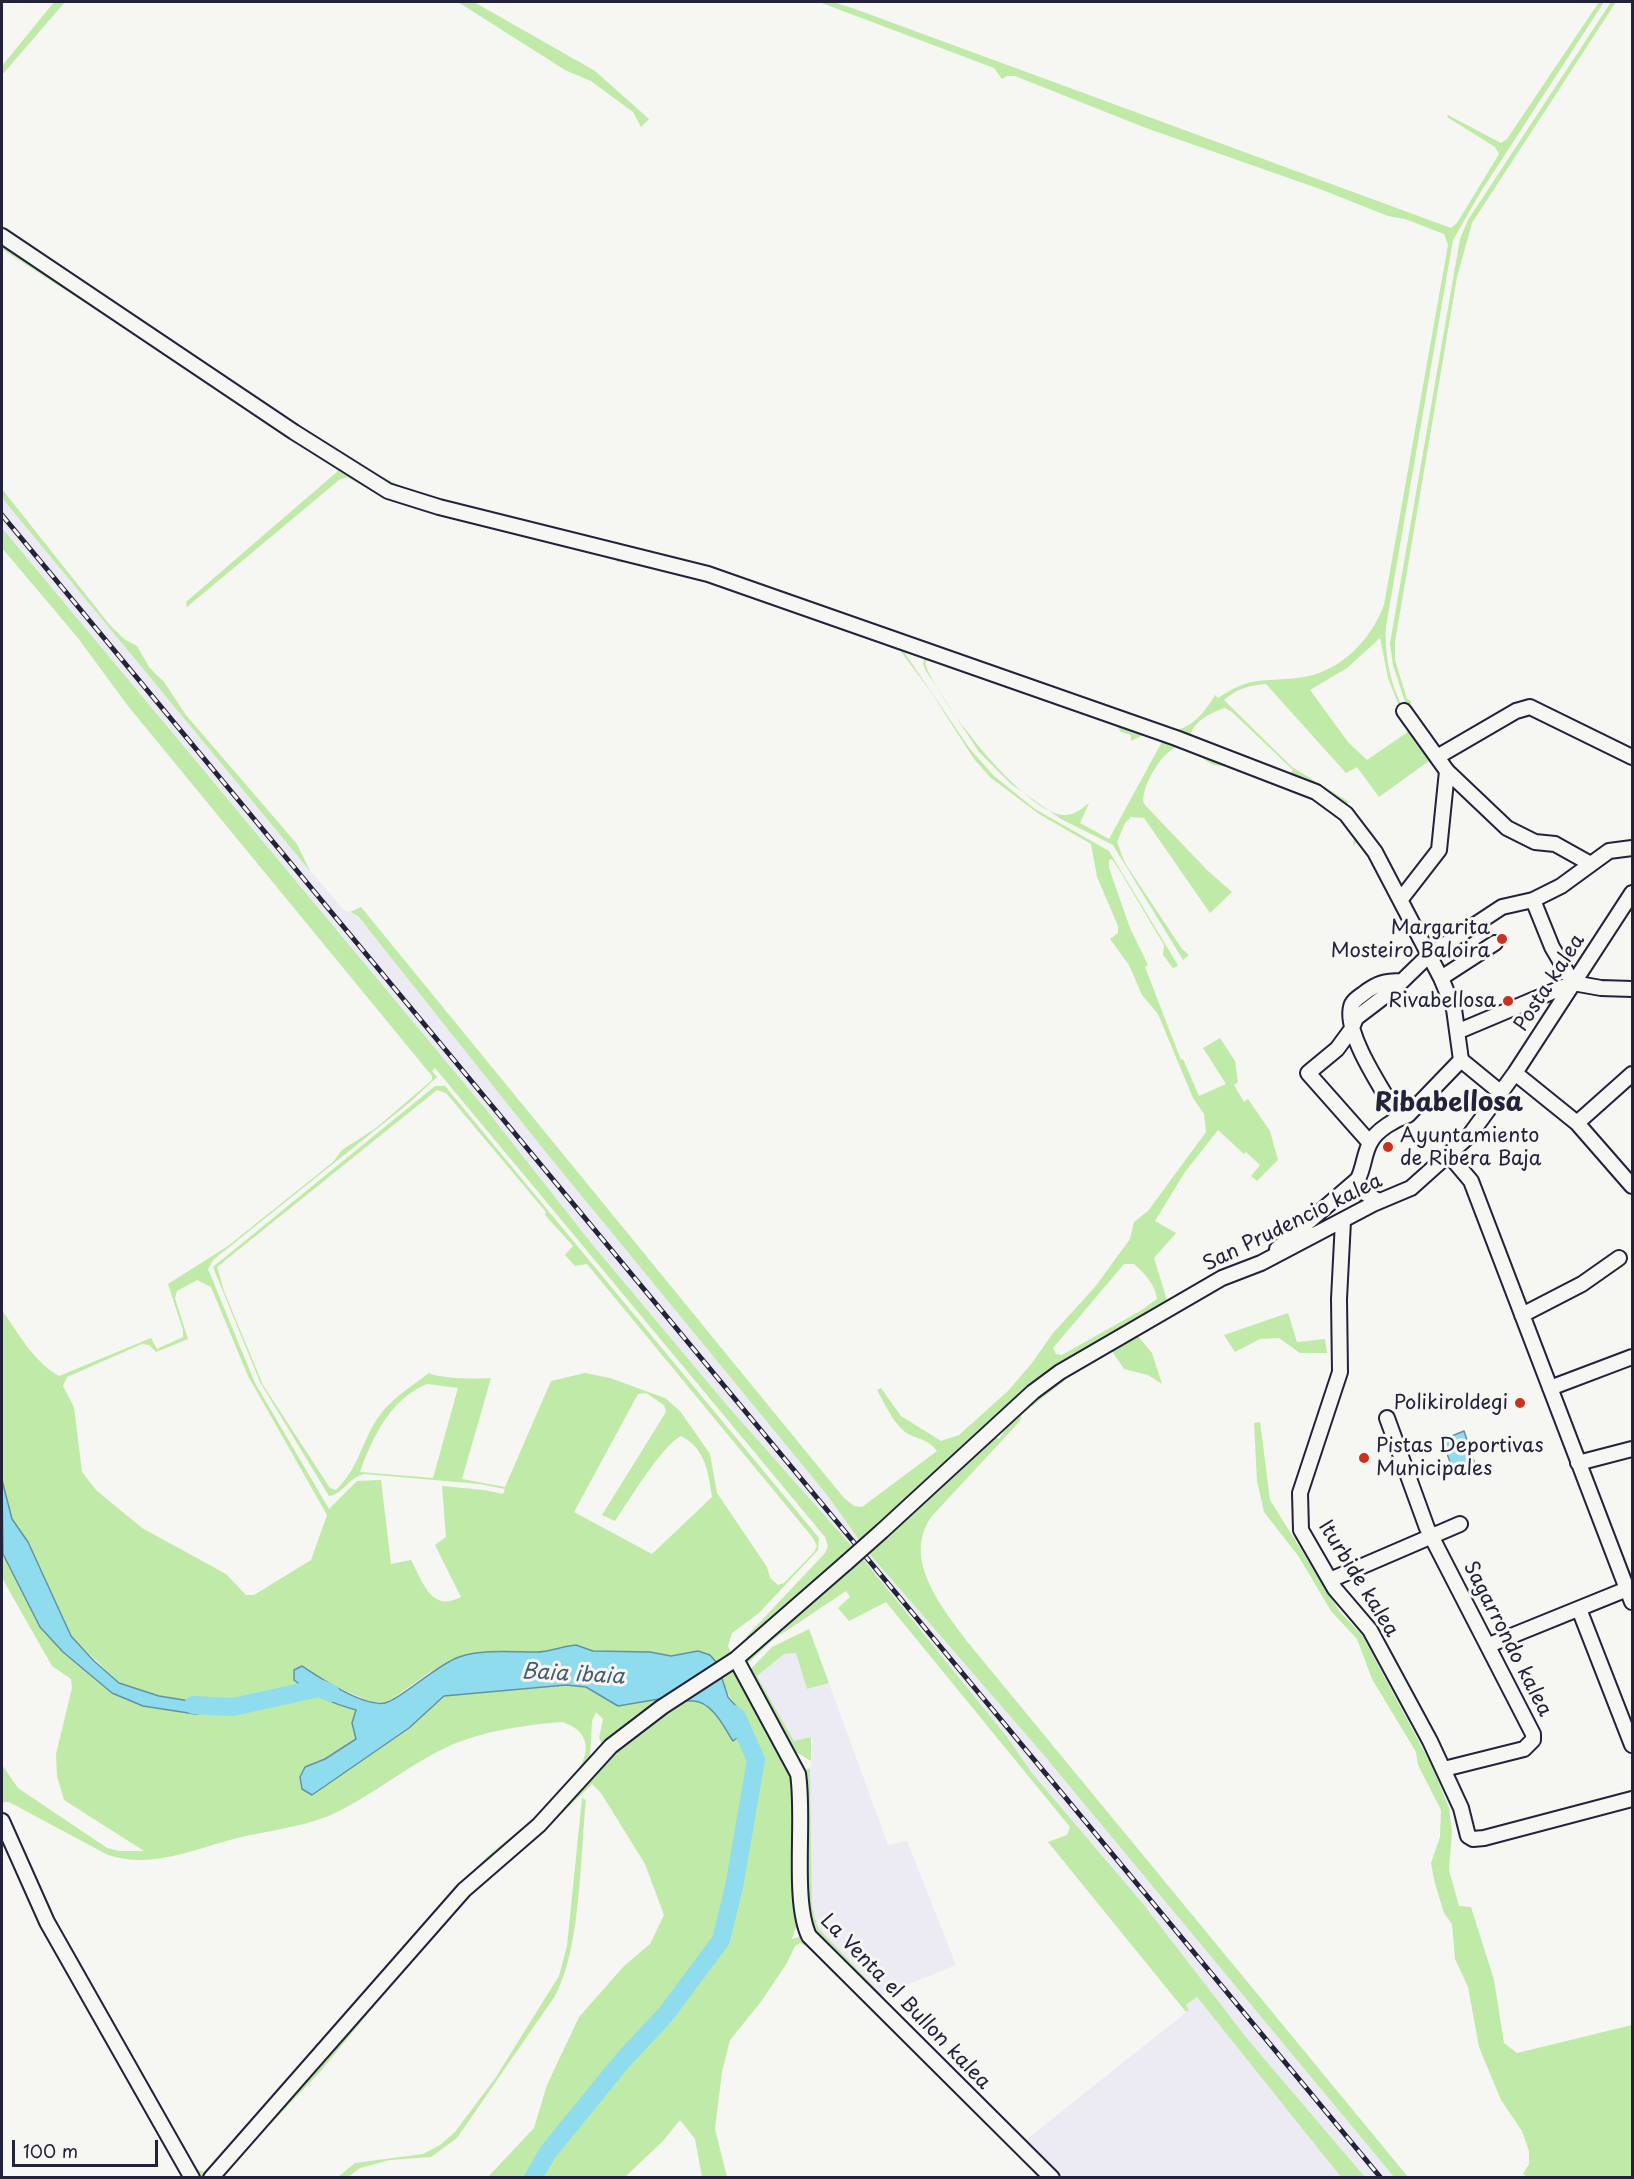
<!DOCTYPE html>
<style>
body{margin:0}
#map{position:relative;width:1634px;height:2179px;overflow:hidden;background:#f6f6f2;font-family:"Playpen Sans",sans-serif}
canvas{display:block}
.frame{position:absolute;inset:0;border:3px solid #22223b;pointer-events:none}
.scale{position:absolute;left:12px;top:2140px;width:146px;height:27px;box-sizing:border-box;border:3px solid #22223b;border-top:0;padding-left:8px;font-size:18px;line-height:21px;white-space:nowrap;color:#22223b;-webkit-text-stroke:4px #f6f6f2;paint-order:stroke}
</style>
<div id="map">
<canvas width="1634" height="2179"></canvas>
<div class="frame"></div>
<div class="scale">100 m</div>
</div>
<script>
const c = document.querySelector('canvas').getContext('2d');
c.lineJoin = 'round';
function fill(path, color) {
  c.fillStyle = color;
  c.fill(path, 'evenodd');
}
function stroke(path, color, width, dash) {
  c.strokeStyle = color;
  c.lineWidth = width;
  c.lineCap = dash ? 'butt' : 'round';
  c.setLineDash(dash || []);
  c.stroke(path);
}
function label(font, color, halo, rows, align = 'center') {
  c.font = font + ' "Playpen Sans",sans-serif';
  c.lineWidth = 6;
  c.setLineDash([]);
  c.textBaseline = 'middle';
  c.strokeStyle = halo;
  c.fillStyle = color;
  for (const [text, x, y, turn = 0] of rows) {
    c.save();
    c.translate(x, y);
    c.rotate((+turn || 0) * Math.PI / 180);
    c.textAlign = isNaN(turn) ? turn : align;
    if (halo) c.strokeText(text, 0, 0);
    c.fillText(text, 0, 0);
    c.restore();
  }
}
const built = new Path2D(`
 M2,498L297,855L343,909L357,916L409,978L544,1150L827,1495L867,1551L1042,1753L1394,2177H1365L1249,2041L1144,1905L1032,1773L1007,1737L863,1559L726,1404L592,1244L489,1113L2,528Z
 M797,1653L807,1689L829,1683L888,1845L907,1841L956,1965L882,1995L818,1928L812,1907L809,1785L813,1742L811,1737L794,1742L757,1676L784,1654Z
 M1197,1997L1309,2136L1341,2177H1062L1023,2142L1189,2010L1186,2006Z`);
const green = new Path2D(`
 M54,2H65L2,75V66Z
 M458,2H474L595,71L649,119L641,127L633,112L591,81L565,70Z
 M819,2H833L855,9L1451,228L1457,223L1499,154L1495,147L1447,117L1448,115L1501,143L1507,139L1599,2H1604L1480,193L1453,240L1386,626C1383,681 1404,714 1433,758L1379,797L1357,767L1346,773L1266,684C1250,685 1236,689 1224,700L1292,767L1349,802L1343,807L1288,776L1293,770L1232,712L1225,708C1212,712 1196,720 1191,733L1194,741L821,610L432,502L385,485L2,232V225L137,320L199,358L285,418L362,467L407,489L443,501L662,554L896,632L1172,731C1191,729 1206,711 1215,695L1218,698C1251,676 1261,682 1297,678C1338,674 1370,642 1384,605L1448,245L1444,234L1405,219L1388,216L1320,189L1146,128L1015,76H1007L1002,79L994,68ZM1380,638L1388,678L1409,731L1367,760L1348,742L1310,690L1347,668Z
 M1611,2H1616L1472,223L1457,277L1395,642V660L1407,699L1411,701V705H1406L1393,665L1390,643L1460,239L1468,220Z
 M2,244L382,492L681,570L900,646L970,749L994,776L1035,809L1109,851L1176,962L1178,966L1173,968L1163,955L1164,945L1120,871L1112,859L1109,860V868L1130,928L1148,965L1145,967L1181,1060L1183,1059L1199,1096L1226,1084L1203,1048L1220,1038L1235,1061L1238,1082L1234,1085L1244,1102L1248,1099L1270,1131L1278,1160L1257,1181L1251,1176L1260,1165L1246,1152L1244,1154L1218,1130L1185,1172L1155,1221L1176,1233L1154,1258L1167,1300L1069,1360L992,1435L999,1439L1014,1416L1055,1381L1136,1334L1152,1353L1162,1384L1148,1375L1124,1369L1112,1351L1069,1377L1022,1414L1020,1421L932,1516C900,1559 944,1610 970,1645L1408,2177H1394L1042,1753L867,1551L827,1495L544,1150L358,916L350,912L361,907L844,1498L854,1506L862,1507L937,1451C928,1439 920,1440 908,1434C894,1425 885,1404 877,1390L881,1388L901,1416L941,1441L959,1435L1008,1391L1032,1363L1053,1333L1095,1287L1130,1239L1134,1222L1148,1211L1206,1132L1204,1114L1193,1098L1158,1014L1142,995L1129,965L1110,939L1118,933V926L1097,877L1091,844L1039,814L991,778L974,759L931,692L899,649L719,584L648,564L617,562L616,559L386,499L347,477L339,480L187,607L186,602L338,471L333,464L2,249ZM1124,1264H1134C1145,1274 1155,1284 1157,1299L1140,1311L1062,1355L1056,1354L1053,1348Z
 M2,489L109,624L124,639L137,646L149,667L164,682L186,715L297,844L310,871L2,498Z
 M2,528L489,1113L592,1244L726,1404L863,1559L1007,1737L1032,1773L1144,1905L1249,2041L1365,2177H1341L1197,1997L1186,2005L1189,2010L1186,2012L1048,1842L1067,1835L1070,1827L886,1602L849,1621L838,1608L850,1597L846,1591L774,1639L748,1663L744,1661L854,1564L846,1555L750,1639L746,1637L825,1553L828,1546L825,1537L435,1068L432,1071L437,1077L409,1103L213,1260L208,1269L255,1383L329,1509L357,1481L381,1480L391,1564L411,1560C423,1582 431,1613 461,1597L435,1545L446,1537L442,1486L484,1490L503,1494L505,1489L480,1484L365,1474C348,1477 344,1494 329,1496L260,1382L213,1267L435,1086H445L819,1538L818,1550L759,1613L732,1633L728,1646L731,1653L730,1659L718,1667L710,1655L698,1651L671,1656L650,1652L593,1651L576,1645L539,1652L489,1651L459,1657L430,1672L386,1703L371,1702L327,1683L302,1666L294,1671V1680C312,1695 334,1704 356,1710L352,1723L357,1739L325,1759L305,1767L300,1777L302,1789L312,1795L409,1728L445,1696L566,1685L586,1687L618,1706L671,1697C680,1702 685,1700 694,1701C713,1703 724,1727 733,1740L750,1728C741,1709 726,1696 720,1675L731,1667L783,1751L797,1785L799,1918L792,1939L802,1936L1047,2177H1043L808,1947L800,1943L795,1946L787,1963L760,2003L730,2040L722,2072L715,2129L727,2177H702L695,2139L680,2120L663,2141L625,2177L532,2178L531,2174L522,2177H488L534,2128L547,2085L579,2017L624,1966L650,1944L664,1915L645,1864L601,1793L592,1784L549,1826L476,1889L420,1950L320,2072L220,2177H215C293,2097 361,2008 437,1925C472,1887 512,1855 549,1820C580,1791 600,1759 635,1734L629,1726L603,1746L599,1738L603,1719L596,1712L592,1721L590,1758L544,1816L464,1884L206,2177H195L84,1984L26,1873L2,1813V1765L18,1788L107,1848L120,1851H144L64,1800L57,1776L56,1754L72,1688L71,1679L52,1666L2,1578V1537L3,1554L40,1627L63,1652L112,1693L143,1706L195,1714L215,1711V1705L206,1700L190,1701L159,1696L119,1683L71,1636L28,1542L12,1519L2,1480V1310C18,1333 34,1362 59,1376L151,1338L157,1349L183,1337V1330L168,1284L228,1246L333,1162L342,1150L376,1128L432,1080V1076L128,706L78,638L2,548ZM437,1090L446,1093L546,1212L545,1215L573,1246L565,1255L575,1266L587,1264L813,1538L817,1546L814,1552L784,1583L778,1585L770,1578L767,1567L717,1493L710,1454L680,1411L665,1398L610,1378L585,1373L551,1381L505,1487L462,1479L491,1378C476,1379 441,1379 429,1373C412,1386 389,1400 377,1419C361,1444 359,1467 336,1490L330,1488L263,1385L224,1291L217,1267ZM197,1280L211,1287L248,1376L327,1515L311,1560L254,1595H246L226,1574L142,1528L96,1490L82,1472L74,1407L63,1386L67,1377L142,1344L149,1345L156,1352L188,1339L175,1298L177,1291ZM427,1384L458,1388L433,1478L360,1472C372,1438 391,1398 427,1384ZM646,1393L664,1405L666,1412L602,1515L615,1521C628,1502 662,1445 681,1436C706,1449 708,1472 712,1497L652,1554L574,1512L638,1394ZM562,1722C585,1729 592,1746 580,1767C555,1811 506,1835 473,1871C384,1964 301,2068 216,2165L204,2172L191,2167L40,1896L2,1807L4,1802H9L108,1855C148,1868 184,1853 223,1842C259,1831 299,1829 333,1814C373,1795 407,1766 447,1747C482,1731 524,1725 562,1722Z
 M925,655L1142,729L1145,734L1131,741V735L1121,732L1117,726L938,660L928,659L925,663C936,699 1025,815 1065,815C1075,815 1081,809 1089,803L1080,823L1109,839L1164,738C1223,759 1327,783 1361,838L1353,846L1354,838C1340,800 1275,779 1239,768C1231,766 1219,767 1212,764C1200,758 1194,750 1180,746C1164,747 1139,789 1144,804L1208,871L1232,892L1210,913L1144,818L1131,817L1125,823L1117,842L1125,863L1182,949L1189,955L1183,960L1113,845L1061,819L1011,784L979,752L926,671L923,664Z
 M1288,1313L1297,1342L1325,1339L1327,1353H1300L1279,1338L1260,1339L1235,1352L1224,1335Z
 M1260,1422L1270,1500L1340,1612L1362,1635L1432,1766L1449,1808L1452,1831L1449,1870L1459,1906L1471,1907L1494,1980L1504,2043L1517,2053L1632,2025V2177L1528,2178L1523,2174L1529,2164V2151L1522,2131L1501,2100L1479,2047L1468,1987L1455,1959L1452,1924L1444,1913L1434,1880L1431,1863L1440,1837L1441,1810L1418,1765L1416,1752L1372,1679L1357,1639L1331,1611L1299,1557L1264,1512L1257,1481L1254,1423Z
 M809,1629L829,1683L807,1689L796,1653L784,1654L757,1676L794,1741L811,1737V1761L791,1749L746,1674L772,1647Z
 M810,1768L812,1907L818,1928L882,1995L886,2003L1023,2142L818,1941L806,1911L804,1771Z
 M582,1798L586,1800C580,1856 581,1948 555,1996L457,2138L431,2157L390,2160L360,2168L348,2177H338L355,2163L423,2154L440,2145L455,2132L496,2077L559,1976L567,1946Z`);
const water = new Path2D(`
 M1464,1431L1475,1464L1454,1473L1442,1440Z
 M2,1480L12,1519L28,1542L71,1636L94,1661L119,1683L159,1696L190,1701L206,1700L216,1705L215,1711L195,1714L143,1706L112,1693L63,1652L40,1627L3,1554Z
 M576,1645L593,1651L650,1652L671,1656L698,1651L710,1655L717,1663L728,1697L743,1714L750,1728L733,1741C724,1727 712,1702 694,1701C685,1700 680,1702 671,1697L618,1706L586,1687L566,1685L444,1696L409,1728L312,1795L302,1789L300,1777L305,1767L325,1759L356,1739L352,1723L356,1710C334,1704 312,1695 294,1680V1670L302,1666C320,1678 363,1707 385,1703C400,1700 436,1665 459,1657C483,1649 511,1652 536,1652C549,1652 563,1646 576,1645Z`);
const river = new Path2D(`
 M193,1705L233,1707L319,1688L331,1693
 M533,2178L548,2152L623,2060L666,2014L721,1940L734,1887L756,1760L737,1717L733,1714`);
const minor = new Path2D(`
 M2,236L294,432L388,491L439,507L708,574L1176,738L1316,792L1346,814L1375,852L1441,978L1454,1009L1461,1060
 M1437,757L1516,711L1530,707L1632,757
 M1447,771L1507,828L1535,842L1555,844L1589,863
 M1401,899L1439,850L1447,771L1404,711
 M1533,900L1552,947L1573,983
 M1441,978L1495,943
 M1573,983L1601,988L1632,989
 M1459,1031L1573,983
 M1461,1060L1500,1092
 M1515,1073L1577,1123L1632,1186
 M1399,1118C1385,1093 1344,1035 1351,1007C1352,1001 1359,997 1363,994C1377,983 1385,981 1402,981
 M1577,1123L1632,1074
 M1370,1143L1308,1073L1337,1049L1351,1030L1356,1018L1394,989L1429,955L1502,907L1533,900L1561,886L1609,851L1632,848
 M1449,1155L1471,1181L1632,1602
 M1358,1179L1361,1191L1379,1201
 M1343,1221L1339,1299L1340,1372L1300,1493L1301,1530L1335,1589L1370,1630L1430,1741L1461,1808L1468,1836L1473,1839L1484,1838L1632,1799
 M1277,1249L1358,1179C1364,1167 1364,1154 1370,1143C1376,1130 1396,1119 1408,1115L1461,1060
 M1522,1315L1582,1284L1619,1258
 M1550,1388L1632,1357
 M1387,1418L1427,1528L1533,1734V1740L1524,1749L1444,1769
 M1578,1463L1632,1449
 M882,1531L1033,1392L1060,1372L1222,1278L1261,1263L1373,1204L1411,1188L1469,1136L1515,1073L1632,893
 M1330,1580L1460,1524
 M1579,1609L1632,1745
 M1489,1645L1632,1587
 M736,1659L798,1774C805,1818 792,1900 809,1936L1052,2178
 M2,1821L47,1922L192,2178
 M211,2178L464,1890L539,1825L611,1746L662,1707L736,1659L846,1563`);
const rail = new Path2D(`
 M2,515L1381,2178`);
const minorBridge = new Path2D(`
 M846,1563L882,1531`);
const markers = [
 [1502,939,6,"#c8321e"],
 [1508,1001,6,"#c8321e"],
 [1388,1147,6,"#c8321e"],
 [1520,1403,6,"#c8321e"],
 [1364,1458,6,"#c8321e"]
];
const poiNames = [
 ["Margarita",1490,928],
 ["Mosteiro Baloira",1490,951],
 ["Rivabellosa",1496,1001],
 ["Ayuntamiento",1400,1136,"left"],
 ["de Ribera Baja",1400,1159,"left"],
 ["Polikiroldegi",1508,1403],
 ["Pistas Deportivas",1376,1446,"left"],
 ["Municipales",1376,1469,"left"]
];
const streetNames = [
 ["Posta kalea",1550,983,-57],
 ["San Prudencio kalea",1293,1223,-26],
 ["Iturbide kalea",1358,1579,58],
 ["Sagarrondo kalea",1507,1639,63],
 ["La Venta el Bullon kalea",905,2002,46]
];
const waterNames = [
 ["Baia ibaia",573,1675,3]
];
const districtNames = [
 ["Ribabellosa",1449,1104]
];
fill(built, '#ecebf4');
fill(green, '#c0eaa7');
fill(water, '#8fdcee');
stroke(water, '#6392a6', 1.5);
stroke(river, '#8fdcee', 18);
stroke(minor, '#22223b', 18);
stroke(minor, '#f6f6f2', 14);
stroke(rail, '#22223b', 5);
stroke(rail, '#f6f6f2', 3, [9]);
stroke(minorBridge, '#22223b', 18, []);
stroke(minorBridge, '#f6f6f2', 14);
for (const [x, y, r, color] of markers) {
  const dot = new Path2D();
  dot.arc(x, y, r, 0, 2 * Math.PI);
  c.fillStyle = color;
  c.fill(dot);
  stroke(dot, '#f6f6f2', 2);
}
label('20px', '#22223b', '#f6f6f2', poiNames, 'right');
label('20px', '#22223b', '#f6f6f2', streetNames);
label('italic 21px', '#435a71', '#f6f6f2', waterNames);
label('bold 26px', '#22223b', '#f6f6f2', districtNames);
</script>
